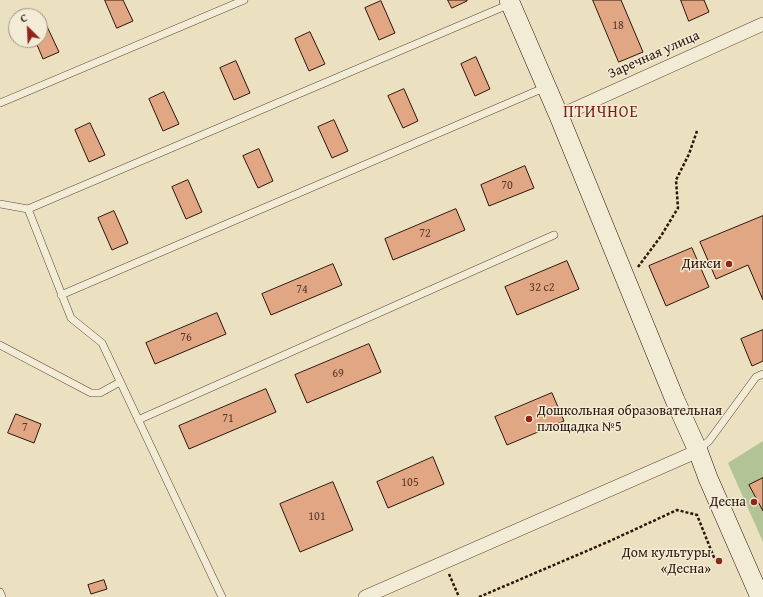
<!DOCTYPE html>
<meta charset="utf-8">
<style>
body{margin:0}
#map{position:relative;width:763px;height:597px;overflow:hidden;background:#ebe0bf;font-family:"Gentium Book Plus",serif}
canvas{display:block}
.north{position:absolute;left:8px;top:8px;width:40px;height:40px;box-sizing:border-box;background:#f2ebd5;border:1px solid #a49584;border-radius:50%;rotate:336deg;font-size:11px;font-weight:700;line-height:16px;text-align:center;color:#2e150b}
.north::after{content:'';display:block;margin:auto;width:14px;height:18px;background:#8f2418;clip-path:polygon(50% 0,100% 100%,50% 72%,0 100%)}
</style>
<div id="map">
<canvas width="763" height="597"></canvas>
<div class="north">С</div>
</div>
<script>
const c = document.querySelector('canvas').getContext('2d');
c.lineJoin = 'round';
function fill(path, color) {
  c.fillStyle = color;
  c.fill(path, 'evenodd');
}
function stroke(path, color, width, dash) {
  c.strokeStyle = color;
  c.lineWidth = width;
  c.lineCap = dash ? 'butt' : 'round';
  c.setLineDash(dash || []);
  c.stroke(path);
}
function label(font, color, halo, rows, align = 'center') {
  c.font = font + ' "Gentium Book Plus",serif';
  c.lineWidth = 3;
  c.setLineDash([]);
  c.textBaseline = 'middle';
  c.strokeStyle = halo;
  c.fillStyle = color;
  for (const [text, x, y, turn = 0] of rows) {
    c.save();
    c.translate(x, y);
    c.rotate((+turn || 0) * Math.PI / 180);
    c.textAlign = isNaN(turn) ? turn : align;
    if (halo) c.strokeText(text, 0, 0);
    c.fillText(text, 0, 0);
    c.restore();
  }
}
const green = new Path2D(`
 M763,441V542L728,463Z`);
const building = new Path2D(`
 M105,0H123L133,21L117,28Z
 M448,0H467V1L452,8Z
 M593,0H621L643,52L619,62Z
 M681,0H704L709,12L689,21Z
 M381,1L395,33L379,40L365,8Z
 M44,20L59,52L43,59L35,40H40V22Z
 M310,32L325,64L309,71L295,39Z
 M476,57L490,89L475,96L461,64Z
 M236,61L250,93L234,100L220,68Z
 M404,89L418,121L403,128L388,96Z
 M164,92L179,124L163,131L149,99Z
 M334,120L348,151L332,158L318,127Z
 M90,123L105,155L89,162L75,130Z
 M259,149L273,181L258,188L243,156Z
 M525,166L534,188L489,206L481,185Z
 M188,180L202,212L186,219L172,187Z
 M456,209L465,230L393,260L385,239Z
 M114,211L128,243L112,250L98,218Z
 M763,216V300L748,265L716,279L700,242Z
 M692,248L709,287L666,306L649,266Z
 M567,261L579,289L517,315L505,287Z
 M333,264L342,285L271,315L262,294Z
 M217,313L226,334L155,364L146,343Z
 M763,330V361L752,366L741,339Z
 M369,344L381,372L307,403L295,375Z
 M266,389L276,412L189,449L179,426Z
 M552,393L564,421L507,445L495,417Z
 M16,414L41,424L34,443L8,433Z
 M433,457L444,484L388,508L377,482Z
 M763,478V511L749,485Z
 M333,482L353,530L300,552L280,504Z
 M104,580L107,589L91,594L88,585Z`);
const path = new Path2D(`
 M638,267L661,236L678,208L676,180L689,154L697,131
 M449,574L459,597
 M479,597L610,541L677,510L697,515L715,560`);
const lane = new Path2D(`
 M0,103L244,0
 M0,204L28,209L71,318L102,343L222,597
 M28,209L510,4
 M61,295L546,87
 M0,345L91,393H100L120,382
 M138,420L554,235
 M698,450L709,441L756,377L763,374
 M0,592L2,597`);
const street = new Path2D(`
 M559,116L763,24
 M365,597L698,451`);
const secondary = new Path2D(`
 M509,0L559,116L675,400L698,451L708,478L760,597`);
const markers = [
 [729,264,4,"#8f2418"],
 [529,419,4,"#8f2418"],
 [754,502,4,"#8f2418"],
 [719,561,4,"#8f2418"]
];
const numberNames = [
 ["18",618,26],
 ["70",507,186],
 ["72",425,234],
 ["32 с2",542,288],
 ["74",302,290],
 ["76",186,338],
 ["69",338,374],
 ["71",228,419],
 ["7",25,428],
 ["105",410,483],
 ["101",317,517]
];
const streetNames = [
 ["Заречная улица",654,55,-24]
];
const poiNames = [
 ["Дикси",721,264],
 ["Дошкольная образовательная",537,411,"left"],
 ["площадка №5",537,427,"left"],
 ["Десна",746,502],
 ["Дом культуры",711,553],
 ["«Десна»",711,569]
];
const quarterNames = [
 ["ПТИЧНОЕ",601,113]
];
fill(green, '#b2c396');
fill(building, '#e1a683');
stroke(building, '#2e150b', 1);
stroke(lane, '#5d4838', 8);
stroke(street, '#5d4838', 14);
stroke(secondary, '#2e150b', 20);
stroke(path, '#2e150b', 2.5, [3, 2]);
stroke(lane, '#f2ebd5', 7);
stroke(street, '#f2ebd5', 13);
stroke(secondary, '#f2ebd5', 19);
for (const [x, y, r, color] of markers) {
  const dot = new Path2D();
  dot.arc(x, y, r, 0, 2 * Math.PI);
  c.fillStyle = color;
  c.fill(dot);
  stroke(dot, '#f2ebd5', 1.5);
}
label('12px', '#5b3929', null, numberNames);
label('14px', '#2e150b', '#f2ebd5', streetNames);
label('14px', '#2e150b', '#f2ebd5', poiNames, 'right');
c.letterSpacing = '1px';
label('16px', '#7a1f14', '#f2ebd5', quarterNames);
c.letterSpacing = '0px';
</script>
